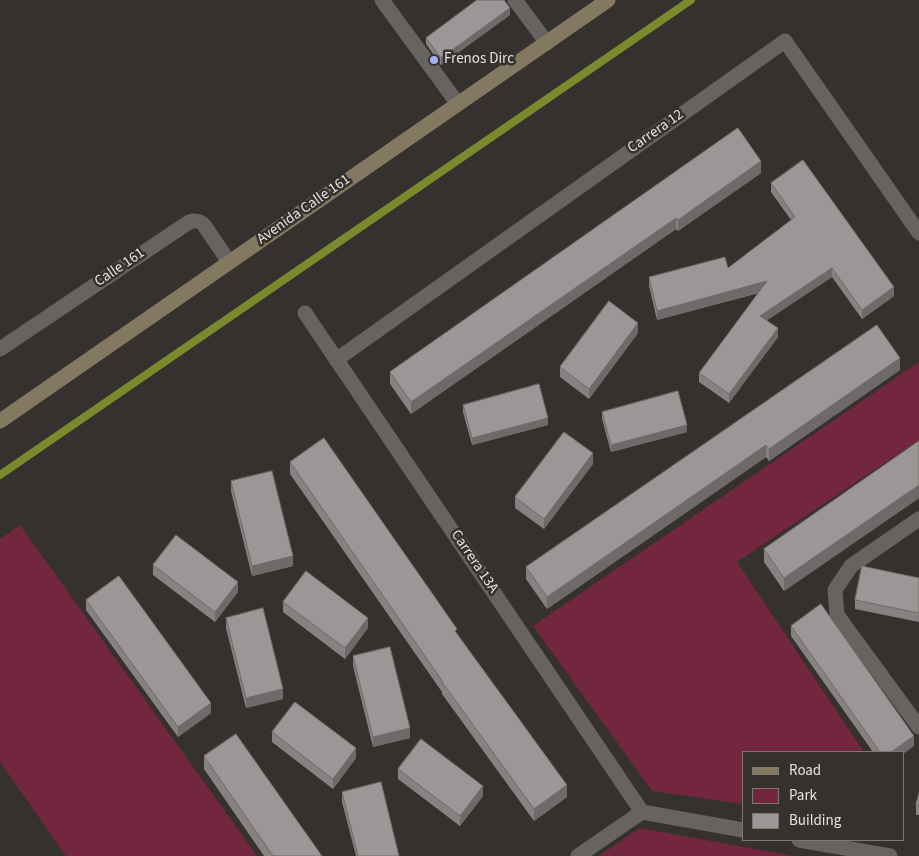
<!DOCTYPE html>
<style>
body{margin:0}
#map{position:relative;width:919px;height:856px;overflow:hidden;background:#34312f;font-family:"Source Sans 3",sans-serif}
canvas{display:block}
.legend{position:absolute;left:742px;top:751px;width:162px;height:90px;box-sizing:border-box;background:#34312f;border:1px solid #7b7877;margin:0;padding:6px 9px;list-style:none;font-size:15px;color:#e5e3e2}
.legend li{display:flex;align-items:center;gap:10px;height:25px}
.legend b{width:25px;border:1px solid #7b7877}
</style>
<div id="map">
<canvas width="919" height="856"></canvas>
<ul class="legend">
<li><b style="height:6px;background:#837860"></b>Road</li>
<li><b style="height:14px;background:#72273f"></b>Park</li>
<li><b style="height:14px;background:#9c9796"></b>Building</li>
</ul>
</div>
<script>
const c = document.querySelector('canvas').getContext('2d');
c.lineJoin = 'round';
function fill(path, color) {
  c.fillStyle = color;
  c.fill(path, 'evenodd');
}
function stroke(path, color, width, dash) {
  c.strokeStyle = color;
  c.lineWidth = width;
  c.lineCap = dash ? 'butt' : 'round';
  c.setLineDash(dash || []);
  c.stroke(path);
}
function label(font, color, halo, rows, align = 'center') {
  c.font = font + ' "Source Sans 3",sans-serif';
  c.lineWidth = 5;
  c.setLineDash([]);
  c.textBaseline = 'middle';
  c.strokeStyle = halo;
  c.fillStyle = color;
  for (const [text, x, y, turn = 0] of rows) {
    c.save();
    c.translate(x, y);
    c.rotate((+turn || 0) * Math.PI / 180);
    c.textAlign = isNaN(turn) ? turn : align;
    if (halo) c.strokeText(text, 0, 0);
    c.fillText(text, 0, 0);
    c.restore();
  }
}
const green = new Path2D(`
 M919,362V440L737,562L864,752H743V804L652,791L533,626Z
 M20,525L257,856H66L0,762V539Z
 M640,828L793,856H599Z`);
const stream = new Path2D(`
 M0,475L691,0`);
const street = new Path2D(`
 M382,0L458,104
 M515,0L547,43
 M305,313L642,812
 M0,349L189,222C195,220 199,220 204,225L229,262
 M336,360L785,41L919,233
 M919,519L851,566L835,590L837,615L919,727
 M642,812L743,830
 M799,840L890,856
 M578,856L642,812`);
const secondary = new Path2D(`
 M0,421L608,0`);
const wall = new Path2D(`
 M510,15L441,65L426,44V38Z
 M738,128L761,173L678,231L676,229L411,414L390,384V372Z
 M771,183L894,296L862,319L832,277L767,320L778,337L729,403L699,382V373L759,293L657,320L649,286V277L728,268L791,220L771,192Z
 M638,333L589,399L560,377V367Z
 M900,370L769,461L766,457L547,609L526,579V567Z
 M463,405L548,425L472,445L463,412Z
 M602,412L687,432L611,452L602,419Z
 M919,441V498L784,591L764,562V549Z
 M290,462L457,634L567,797L534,821L442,694V692L290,474Z
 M593,464L544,529L515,508V497Z
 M231,481L293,566L252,576L231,491Z
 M153,565L238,592L215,622L153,575Z
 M919,578V622L855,609V600Z
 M86,600L211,713L178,737L86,610Z
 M283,602L368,628L345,659L283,612Z
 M226,618L283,699L246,708L226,628Z
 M791,626L914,746L903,752H873L791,636Z
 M353,656L410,738L373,747L353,666Z
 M272,732L356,758L333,789L272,742Z
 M204,756L322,856H264L204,769Z
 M398,769L483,796L460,826L398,779Z
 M342,792L399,856H356L342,802Z
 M919,793V815H916V805Z`);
const shadedWall = new Path2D(`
 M510,8V15L441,65V58Z
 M761,161V173L678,231V220Z
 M676,218V229L411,414V402Z
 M832,268V277L760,325V316Z
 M767,281V290L657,320V311Z
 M894,287V296L862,319V310Z
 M638,323V333L589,399V389Z
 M778,328V337L729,403V394Z
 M900,358V370L769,461V449Z
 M548,418V425L472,445V438Z
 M687,425V432L611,452V445Z
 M766,445V457L547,609V597Z
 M593,453V464L544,529V519Z
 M919,485V498L784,591V578Z
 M293,556V566L252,576V566Z
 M238,582V592L215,622V612Z
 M368,618V628L345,659V648Z
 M283,689V699L246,708V698Z
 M211,703V713L178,737V727Z
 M410,728V738L373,747V737Z
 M914,736V746L903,754V752H891Z
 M356,748V758L333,789V779Z
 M567,785V797L534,821V809Z
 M483,786V796L460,826V816Z`);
const building = new Path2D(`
 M477,0H504L510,8L441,58L426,38Z
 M738,128L761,161L678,220L676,218L411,402L390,372Z
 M803,160L894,287L862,310L832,268L760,316L778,328L729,394L699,373L767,281L657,311L649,277L725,257L728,268L795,217L771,183Z
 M609,301L638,323L589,389L560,367Z
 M877,325L900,358L769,449L766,445L547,597L526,567Z
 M539,384L548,418L472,438L463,405Z
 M678,391L687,425L611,445L602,412Z
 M564,432L593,453L544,519L515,497Z
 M324,438L457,629L455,631L567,785L534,809L442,682H443L290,462Z
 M919,441V485L784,578L764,549Z
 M272,471L293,556L252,566L231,481Z
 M176,535L238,582L215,612L153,565Z
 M862,566L919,578V613L855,600Z
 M306,571L368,618L345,648L283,602Z
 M119,576L211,703L178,727L86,600Z
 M821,604L914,736L891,752H880L791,626Z
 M263,608L283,689L246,698L226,618Z
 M390,647L410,728L373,737L353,656Z
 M295,702L356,748L333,779L272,732Z
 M236,734L322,856H273L204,756Z
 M421,739L483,786L460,816L398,769Z
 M381,782L399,856H358L342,792Z
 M919,793V805H916Z`);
const markers = [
 [434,60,5,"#a6b1fc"]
];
const poiNames = [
 ["Frenos Dirc",444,60]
];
const streetNames = [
 ["Carrera 12",656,132,-35],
 ["Avenida Calle 161",304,210,-35],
 ["Calle 161",120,268,-34],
 ["Carrera 13A",474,562,56]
];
fill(green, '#72273f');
stroke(stream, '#7b8a2d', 8);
stroke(street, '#666360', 15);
stroke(secondary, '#837860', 15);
fill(wall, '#868281');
fill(shadedWall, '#6d6a69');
fill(building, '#9c9796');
stroke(building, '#6d6a69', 1);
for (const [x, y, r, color] of markers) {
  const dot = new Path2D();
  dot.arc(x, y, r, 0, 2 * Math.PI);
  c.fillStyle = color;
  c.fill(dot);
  stroke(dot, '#34312f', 2);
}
label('15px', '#e5e3e2', '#34312f', poiNames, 'left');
label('15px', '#e5e3e2', '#34312f', streetNames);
</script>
